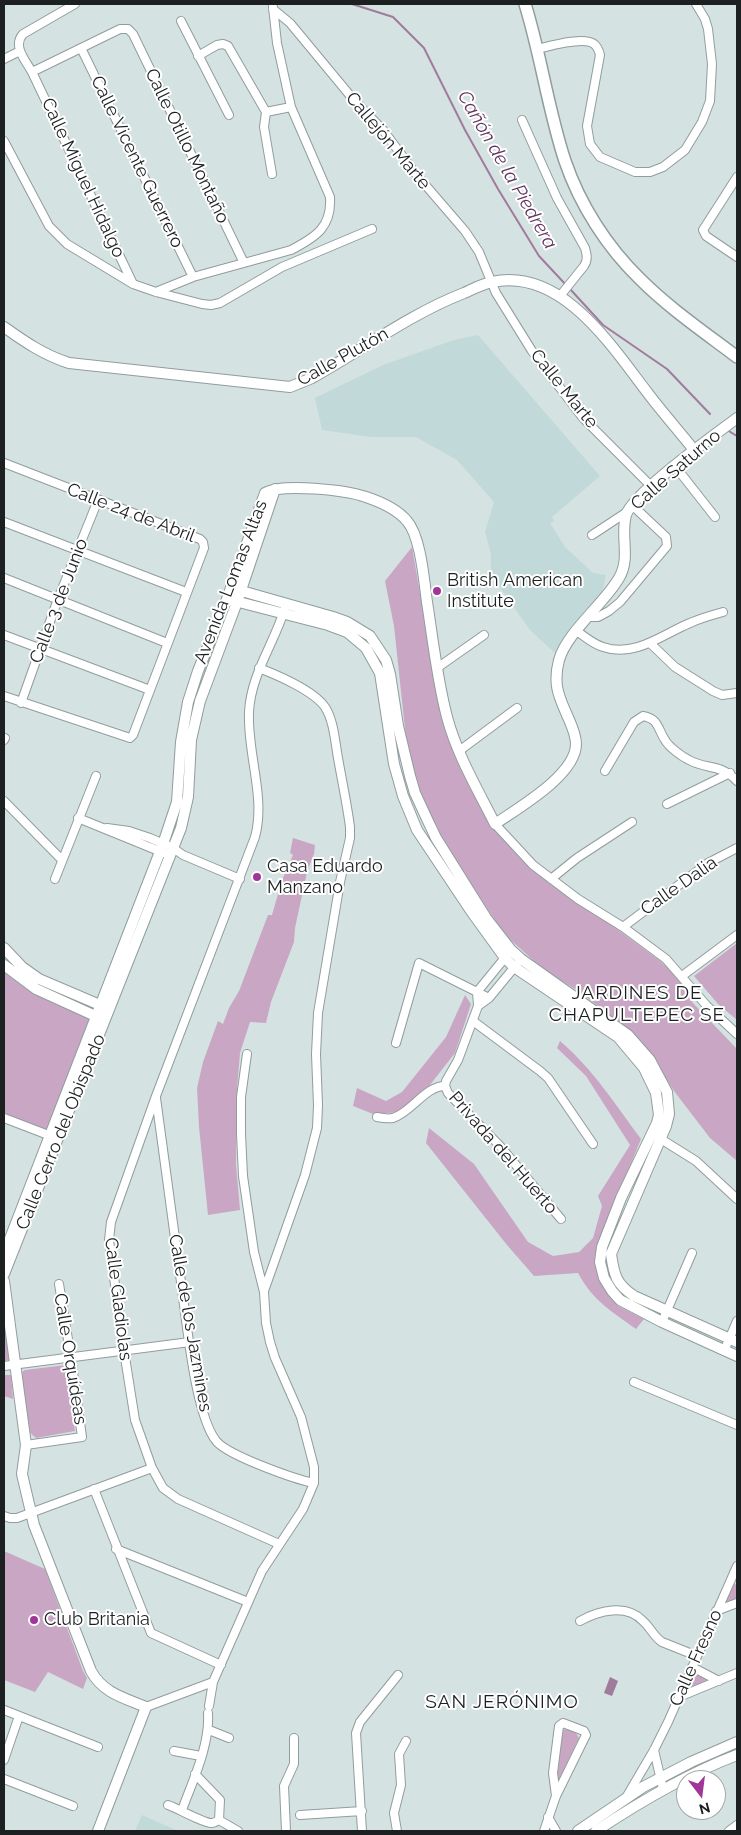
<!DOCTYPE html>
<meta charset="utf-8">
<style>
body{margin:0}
#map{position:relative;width:741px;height:1835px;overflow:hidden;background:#d5e2e2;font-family:Raleway,sans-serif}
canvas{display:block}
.frame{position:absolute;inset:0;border:5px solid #1c2020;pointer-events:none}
.north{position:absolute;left:676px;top:1770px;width:50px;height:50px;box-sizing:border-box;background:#fff;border:1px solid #a4a6a6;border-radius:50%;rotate:165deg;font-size:14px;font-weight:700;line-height:20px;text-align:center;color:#1c2020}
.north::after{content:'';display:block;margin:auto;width:18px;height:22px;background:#9f3698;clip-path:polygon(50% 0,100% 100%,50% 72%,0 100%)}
</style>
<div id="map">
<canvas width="741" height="1835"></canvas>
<div class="frame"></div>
<div class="north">N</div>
</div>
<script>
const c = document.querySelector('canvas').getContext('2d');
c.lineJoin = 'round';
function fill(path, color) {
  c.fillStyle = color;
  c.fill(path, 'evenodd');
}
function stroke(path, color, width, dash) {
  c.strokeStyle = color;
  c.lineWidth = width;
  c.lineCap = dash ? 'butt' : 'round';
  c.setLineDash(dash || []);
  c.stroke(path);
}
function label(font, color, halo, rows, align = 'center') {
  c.font = font + ' Raleway,sans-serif';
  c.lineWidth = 4;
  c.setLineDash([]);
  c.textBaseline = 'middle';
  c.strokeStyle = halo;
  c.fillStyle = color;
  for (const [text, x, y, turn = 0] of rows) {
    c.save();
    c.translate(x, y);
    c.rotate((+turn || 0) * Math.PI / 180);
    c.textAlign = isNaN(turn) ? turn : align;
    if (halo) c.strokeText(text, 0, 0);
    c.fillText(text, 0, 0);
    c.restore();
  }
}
const built = new Path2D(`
 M478,335L600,476L552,517L554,521L550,523L565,547L593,573L606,575L601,597L565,635L556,654L530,630L491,575V554L485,532L494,502L457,460L416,437H371L322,430L315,398L383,365L454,340Z
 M142,1815L178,1831H135Z`);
const green = new Path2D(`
 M412,547L442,720L462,770L491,826L521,859L543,878L606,921L660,961L676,975L693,1003L737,1049V1161L710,1138L674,1091L641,1041L583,994L551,974L533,960L505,935L458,865L435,828L423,801L408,757L394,626L385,581Z
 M293,838L315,845L314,854L307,872L295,928L294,942L271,1002L266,1023L250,1022L240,1053L237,1089L236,1164L240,1210L208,1215L199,1127L197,1088L203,1062L218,1021L223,1024L229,1008L239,991L268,915H272L282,880L293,855L290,853Z
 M737,943V1020L718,1004L694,976Z
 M4,971L7,972L94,1019L51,1133L4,1113Z
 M465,995L471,1004L455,1053L426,1090L403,1112L373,1114L353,1106L357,1088L386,1101L402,1092L446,1037Z
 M560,1041C592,1068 616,1105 641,1139L598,1245L606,1288L618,1306L644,1319L636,1329C611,1311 593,1301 578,1273L534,1276L507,1245L426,1143L429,1128L474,1164L528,1242L553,1256L579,1252L593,1238L602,1206L598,1196L630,1145L586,1076L557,1048Z
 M4,1322L9,1360L4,1361Z
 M66,1365L75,1431L36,1438L27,1430L22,1372L25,1370Z
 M4,1375H11L13,1399L4,1396Z
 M4,1551L45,1569L83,1671L87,1678L83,1689L48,1672L35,1692L4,1680Z
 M730,1582L737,1585V1603L716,1611Z
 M692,1667L719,1681L679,1697Z
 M567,1729L576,1733L579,1738L558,1781L557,1778L563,1730Z`);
const water = new Path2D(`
 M610,1677L618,1681L612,1696L604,1693Z`);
const stream = new Path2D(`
 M352,4L393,17L424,48L465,130L498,189L539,256L567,286
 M570,289L603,325L667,369L710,414
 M727,430L737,436`);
const street = new Path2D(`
 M75,4L23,34C12,46 26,61 32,72L133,284
 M273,9L290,23L353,99L383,130L415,173L465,231L479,252L496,293L532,351L583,418L651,486
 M181,21L229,115
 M81,48L193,277
 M537,49C550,46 584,36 594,44C598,47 599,51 600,55L587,126L590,144L600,157L635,172H650L663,167L685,150L702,122L710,101L712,64L708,29L705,19L696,4
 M198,56L217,45L223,44L228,46L266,112L291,107
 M4,59L20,51
 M32,72L120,29H128L133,34L244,263
 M266,112L264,127L272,174
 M522,120L557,198L585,248C587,255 588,260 584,266L560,296
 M4,141L49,226L67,244L133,284L156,292L202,304L211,305L220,303L282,267L372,229
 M737,177L703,230L706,236L737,257
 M156,292L193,277L291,250C316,237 332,227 330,197L291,107L277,43L273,7
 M4,463L200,539L203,542L204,548L133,735L130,738L4,696
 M675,466L715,517
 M4,522L186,592
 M592,535L627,512
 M4,578L167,643
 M590,617H598L609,611L620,602L667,546L666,537L632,505
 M577,631C585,637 593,644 603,647C635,658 663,634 690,623C701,618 712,615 723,612
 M4,635L150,690
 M651,644L675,667L713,691L722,695L737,693
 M259,668C277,675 314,691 325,707C334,721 335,742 338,758C342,781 347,804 350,827V838L340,882L318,1013L316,1054L318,1105L317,1128L305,1175L264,1291
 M437,668L484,635
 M21,703L58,599L98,500
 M4,740L5,738
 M459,751L517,708
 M605,771L634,722L643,716C659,719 657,728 665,740C669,747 681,756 689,760C707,770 720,763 737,781
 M4,801L62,860
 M667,804L730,773
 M78,818L164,853
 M495,824L533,865L578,899L623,927L666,959L707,1006L737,1034
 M107,828L129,831L150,838L173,848L183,855L240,879
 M55,879L96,776
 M551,879L577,858L632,822
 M623,927L708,863L737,848
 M682,976L737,935
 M478,1006L489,998L517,964
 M473,1021L540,1071L548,1078L593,1144
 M396,1043L419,963L489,998
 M445,1086L448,1093L500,1146L561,1219
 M445,1086L446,1081L458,1060L478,1006L477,992L508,954
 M156,1098C164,1157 172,1216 180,1275C186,1313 194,1415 217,1442C230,1456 294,1479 314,1483
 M377,1117C382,1118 388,1119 393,1118C412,1112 425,1086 445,1086
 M4,1118L51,1136
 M656,1136L696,1161L737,1199
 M662,1322L692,1253
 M724,1351L737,1321
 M4,1366L190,1342
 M634,1382L737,1425
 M26,1445L82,1437L71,1358L59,1284
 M94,1489L151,1633L221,1665
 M4,1516L10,1518H17L152,1468
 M279,1544L178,1499L163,1488L152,1468L135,1420L124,1351L109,1240L111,1222L156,1096L255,837C266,798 247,753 249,712C251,674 274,644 285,608
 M116,1549L248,1602
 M716,1611L737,1603
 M580,1621C598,1611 626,1603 643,1621C650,1627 654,1637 662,1642L697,1656
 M692,1667L719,1681
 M679,1697L737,1673
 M209,1706L213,1682L262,1571L303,1509L314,1483V1467L301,1417L275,1358L270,1342L266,1323L264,1292L254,1252L243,1176L241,1134V1097L247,1054
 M146,1707L213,1682
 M4,1710L98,1747
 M209,1730L229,1738
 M654,1750L663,1789
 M174,1751L201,1756
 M4,1760L19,1716
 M195,1774L220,1800L219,1820
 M4,1779L73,1806
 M627,1796L654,1750L668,1722L737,1566
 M168,1805C177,1808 205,1824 212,1823C215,1823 217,1821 219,1820L238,1831
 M182,1810C193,1780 210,1745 208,1713
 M300,1815L362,1811
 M548,1817L556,1831
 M286,1831L284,1786L294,1764V1738
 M362,1831L356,1733L360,1722L398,1675
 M397,1831L394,1813L401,1785L399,1754L406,1741
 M544,1831L556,1796L586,1735L584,1731L563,1723L559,1726L553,1773L556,1796
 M729,1831L737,1825`);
const secondary = new Path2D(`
 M4,327C25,342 44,355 69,363L290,387L312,378C362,350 410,314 464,293C473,289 482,284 492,282C561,267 611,345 647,392C662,412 679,431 694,450
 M231,588L333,617L347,622L370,636L386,660L390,674L398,726L410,776L415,793L427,819L436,838L486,918L511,950L521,959L628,1035L650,1060L667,1092L669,1114L666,1126L611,1254C614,1275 616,1284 634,1296L737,1342
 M227,599L328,625L347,632L366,648L380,673L394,764L403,796L417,830L471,911L505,958L514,967L618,1037L644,1068L656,1093L659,1115L657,1123L621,1198L602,1247L600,1262L604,1278L612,1291L620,1300L662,1322L737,1356
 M4,948L22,967L39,979L107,1008
 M4,965L36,989L102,1019
 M4,1254L163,844L177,802L181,742L188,702L198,671L227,599L265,493C282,483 346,490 366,497C381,502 397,509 407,521C421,537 424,581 427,602C433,640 437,679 447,717C457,755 478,790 495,824C518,808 576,775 576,744C576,734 571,724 567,715C558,695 553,683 559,660C567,632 604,604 619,578C631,558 620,536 626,515C633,493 716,434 737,418
 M4,1274L181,828L188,797L191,740L200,701L237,602L275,489
 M4,1281L26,1445L22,1474L25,1487L34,1525L91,1671C103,1693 124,1698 146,1707L98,1831
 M578,1831L643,1787L691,1762L737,1742
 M596,1831C641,1801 687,1774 737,1755`);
const primary = new Path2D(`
 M525,4C541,55 548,110 565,161C580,205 607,247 640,279C669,308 704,332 737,357`);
const markers = [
 [437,591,5,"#9f3698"],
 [257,877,5,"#9f3698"],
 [34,1620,5,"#9f3698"]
];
const streetNames = [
 ["Callejón Marte",388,141,50],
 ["Calle Otillo Montaño",187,146,64],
 ["Calle Vicente Guerrero",137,162,64],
 ["Calle Miguel Hidalgo",83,178,65],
 ["Calle Plutón",343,357,-29],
 ["Calle Marte",564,389,51],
 ["Calle Saturno",676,470,-41],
 ["Calle 24 de Abril",131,513,21],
 ["Avenida Lomas Altas",231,582,-69],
 ["Calle 3 de Junio",59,601,-69],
 ["Calle Dalia",679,886,-35],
 ["Calle Cerro del Obispado",61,1132,-68],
 ["Privada del Huerto",503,1153,49],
 ["Calle Gladiolas",118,1299,83],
 ["Calle de los Jazmines",190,1323,80],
 ["Calle Orquídeas",70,1359,81],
 ["Calle Fresno",696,1658,-66]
];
const poiNames = [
 ["British American",447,581],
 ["Institute",447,602],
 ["Casa Eduardo",267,867],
 ["Manzano",267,888],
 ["Club Britania",44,1620]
];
const waterNames = [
 ["Cañón de la Piedrera",507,170,60]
];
const neighbourhoodNames = [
 ["JARDINES DE",637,993],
 ["CHAPULTEPEC SE",637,1015],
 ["SAN JERÓNIMO",502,1702]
];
fill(built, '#c2d9d9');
fill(green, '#c9a7c4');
fill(water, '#a07b9c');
stroke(stream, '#a07b9c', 2);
stroke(street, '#919d9d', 10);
stroke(secondary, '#919d9d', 12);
stroke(primary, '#919d9d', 14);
stroke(street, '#fff', 8);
stroke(secondary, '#fff', 10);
stroke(primary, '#fff', 11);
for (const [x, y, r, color] of markers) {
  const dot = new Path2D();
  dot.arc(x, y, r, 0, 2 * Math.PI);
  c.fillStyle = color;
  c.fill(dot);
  stroke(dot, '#fff', 2);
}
label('18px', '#1c2020', '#fff', streetNames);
label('18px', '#1c2020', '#fff', poiNames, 'left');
label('italic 19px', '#63315f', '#fff', waterNames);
c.letterSpacing = '1px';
label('19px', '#1c2020', '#fff', neighbourhoodNames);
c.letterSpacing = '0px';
</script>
